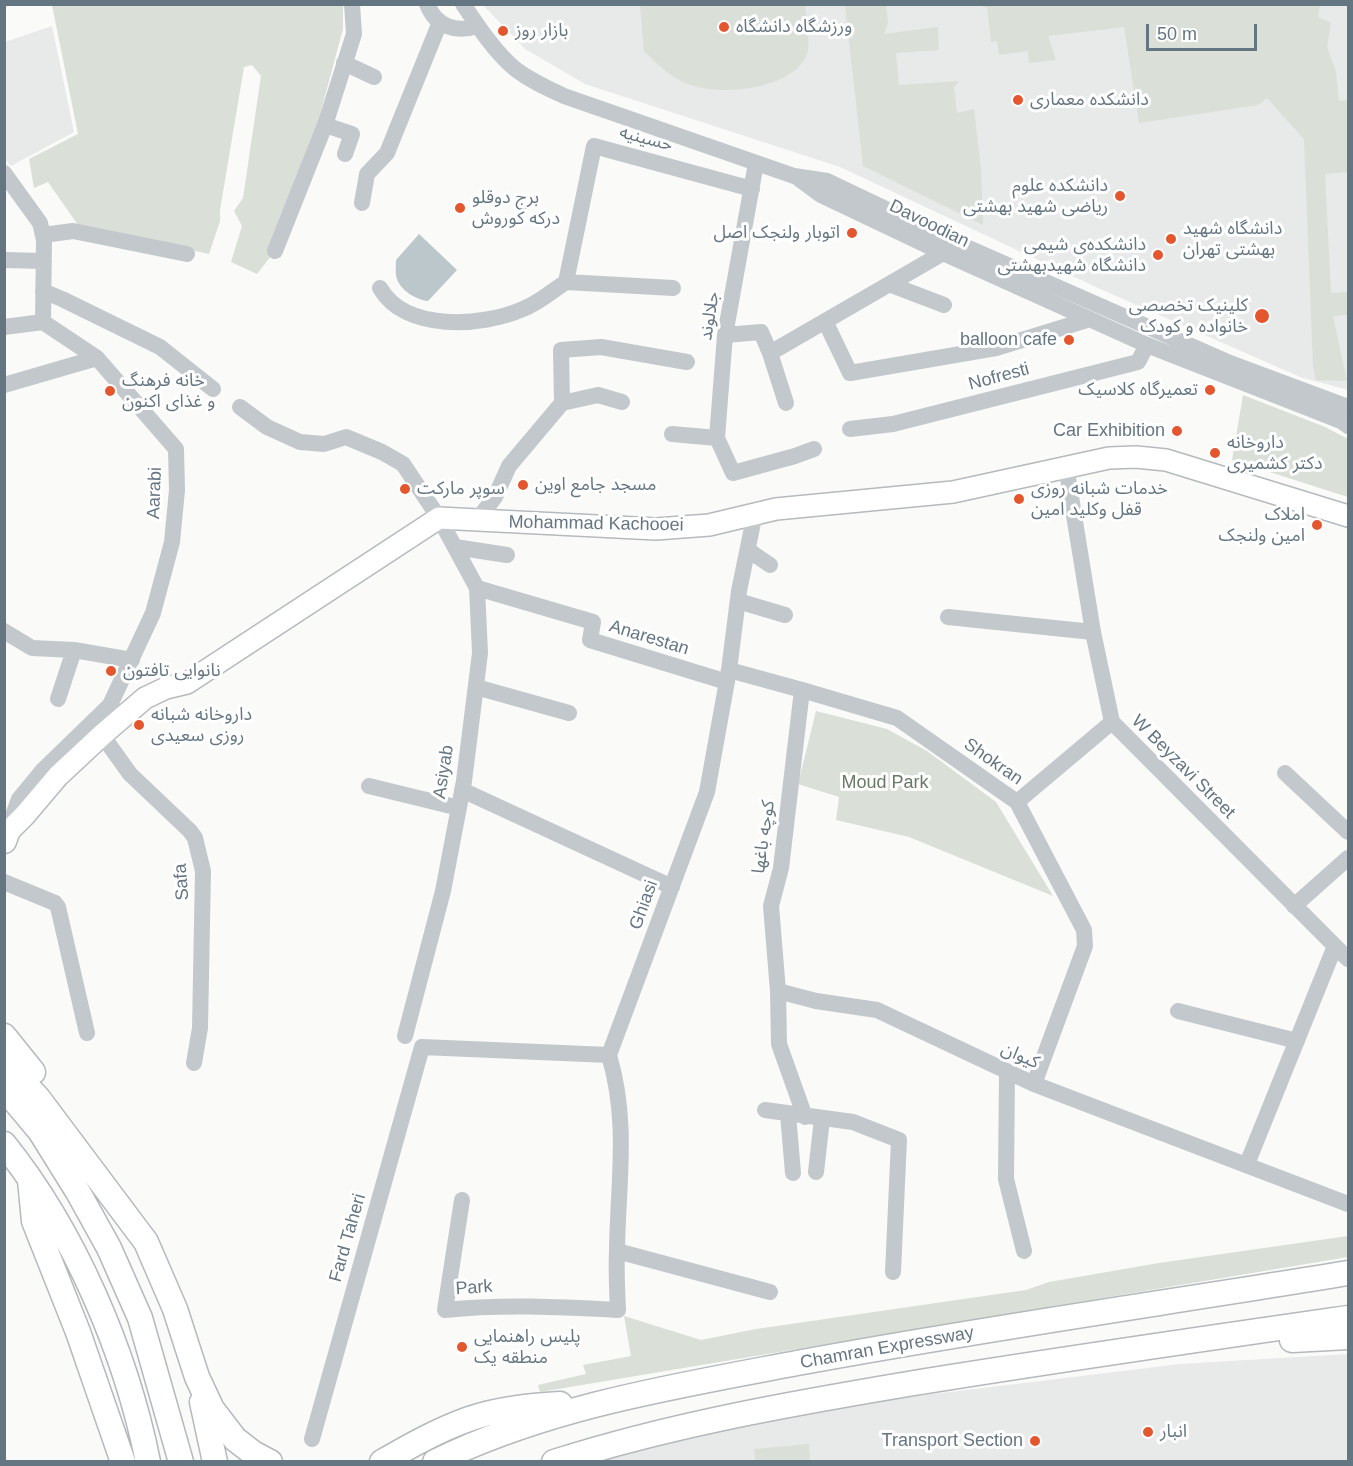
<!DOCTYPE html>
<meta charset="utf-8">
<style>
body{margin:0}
#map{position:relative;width:1353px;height:1466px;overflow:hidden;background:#fafaf8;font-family:Helvetica,sans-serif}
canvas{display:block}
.frame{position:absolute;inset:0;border:6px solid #657683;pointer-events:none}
.scale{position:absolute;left:1146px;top:24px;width:111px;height:27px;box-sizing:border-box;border:3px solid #657683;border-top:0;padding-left:8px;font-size:18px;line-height:21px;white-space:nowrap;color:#657683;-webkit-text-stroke:4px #fff;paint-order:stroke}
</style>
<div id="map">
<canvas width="1353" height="1466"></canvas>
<div class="frame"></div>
<div class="scale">50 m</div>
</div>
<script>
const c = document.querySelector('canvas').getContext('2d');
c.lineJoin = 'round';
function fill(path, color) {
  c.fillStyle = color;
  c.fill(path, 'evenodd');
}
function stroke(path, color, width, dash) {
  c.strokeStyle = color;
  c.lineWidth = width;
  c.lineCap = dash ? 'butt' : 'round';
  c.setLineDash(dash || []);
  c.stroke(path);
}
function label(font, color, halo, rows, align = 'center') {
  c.font = font + ' Helvetica,"Noto Sans Arabic",sans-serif';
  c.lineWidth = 6;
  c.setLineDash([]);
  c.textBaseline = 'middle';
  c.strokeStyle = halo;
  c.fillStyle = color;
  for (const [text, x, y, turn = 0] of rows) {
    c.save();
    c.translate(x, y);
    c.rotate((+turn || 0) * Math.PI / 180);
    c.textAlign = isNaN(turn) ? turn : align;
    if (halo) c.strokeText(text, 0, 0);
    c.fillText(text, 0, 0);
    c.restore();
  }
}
const built = new Path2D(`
 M483,5H1348V390L1300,377L1098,288L840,167L585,84L525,49Z
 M52,26L74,132L11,166L4,158L5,42Z
 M1348,1354V1461L602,1462L628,1449L876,1401L1180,1364Z`);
const green = new Path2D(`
 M52,5H343V29L318,122L278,247L257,274L231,262L242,226L234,211L243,198L261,76L252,65L244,67L220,210V221L209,254L78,225L48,182L34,188L29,159L78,134Z
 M640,5H805C806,14 810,43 808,51C797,90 719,97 688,84C670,77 657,64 644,51Z
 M845,5H886L888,23L884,34L938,27L939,50L896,53L899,85L959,81L954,88L957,113L974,109L981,170L983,225L863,166Z
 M983,5H1320L1318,17L1331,23L1327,47L1336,72L1339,101L1348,100V172L1325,174L1331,293L1348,292V315L1333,316L1347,381L1316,380L1313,366L1304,139L1267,98L1258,105L1139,123L1124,27L1048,36L1056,60L1029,63L1028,51L999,55L997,41L991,42L987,7H983Z
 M1243,395L1325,427L1348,439V497L1232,460Z
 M816,711L887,729L927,751L996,802L1053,896L909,837L836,820L839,797L798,784Z
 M1348,1236V1257L540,1392L538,1385L586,1374L583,1365L631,1356L624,1316L701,1340L756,1329L1026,1290L1049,1282L1159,1263Z
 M809,1444L810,1461H755L754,1449Z`);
const water = new Path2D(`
 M419,234L457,270L428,301C417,300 401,291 397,279C395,274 396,266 396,260Z`);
const minor = new Path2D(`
 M427,4C436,27 456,33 478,26
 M463,4C477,25 495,52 514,68C529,80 547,88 564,96L794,176L827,181L955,242L1230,363L1348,407
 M344,63L374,77
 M325,125L352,134L345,154
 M756,163L725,335L717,438L733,473L795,456L814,449
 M4,173L40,223L44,240L43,322L97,358L176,449L177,490L172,542L153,613L110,705L42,771L19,799L8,829
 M798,178L821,195L943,253L1147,345L1341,421L1348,426
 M362,203L367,174L387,153L440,22
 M43,235L73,231L187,254
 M275,251L325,125L354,34L352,4
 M4,260L44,261
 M566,282L594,146L752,189
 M566,282L673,288
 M889,284L944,305
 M380,288C405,332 482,327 523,309C539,303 552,291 566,282
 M43,291L62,299L160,347L213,389
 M825,321L850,373L996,348L1090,319
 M4,327L43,322
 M725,335L761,332L770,353L786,403
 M770,353L943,253
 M4,385L97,358
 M562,403L598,395L622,402
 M240,407L267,427L300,442L324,444L346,437L382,452L403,464L439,518L477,588L480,653L464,781L443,891L405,1036
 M850,429L893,424L1138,362L1147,345
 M672,434L717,438
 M1066,466L1093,632L1112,722L1348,959
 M477,520L495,497L509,466L562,403L561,350L601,347L687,362
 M455,547L507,555
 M748,550L770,565
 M477,588L593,622L590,640L727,682
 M738,601L785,615
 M948,617L1093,632
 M4,631L32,648L74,650L132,660
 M729,670L802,690L897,718L1017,802L1084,930L1085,946L1034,1084
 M476,687L569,713
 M802,690L781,868L771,906L778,991L779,1044L805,1117
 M58,699L74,650
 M102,735L130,774L190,831L195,838L203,871L200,1028L194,1063
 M1285,773L1348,832
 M369,786L459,808
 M462,790L672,887
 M1017,802L1112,722
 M4,882L55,903L58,907L87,1033
 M1294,906L1348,858
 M778,991L816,1001L877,1010L1034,1084L1348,1204
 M1178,1011L1297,1041
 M1007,1072L1006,1179L1024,1251
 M765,1110L853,1122L899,1140L893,1272
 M788,1114L793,1173
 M1247,1164L1335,946
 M816,1172L822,1119
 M462,1200L445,1310C503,1304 560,1307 618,1310C617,1290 616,1270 617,1250C618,1181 629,1123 609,1055L707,792L729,670L739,591L755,513
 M617,1251L770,1292
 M312,1439L422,1047L609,1055`);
const major = new Path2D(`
 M7,833L25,815L58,776L102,735L145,698L166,688L187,683L439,518L656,529L709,525L776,509L953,492L1109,458L1136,457L1166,460L1348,516`);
const highway = new Path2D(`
 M4,841L7,833
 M4,1036L33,1072
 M4,1062L38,1098L146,1242L175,1309L197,1377L212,1409L235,1439L253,1453L270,1462
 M4,1088L40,1131L78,1192L109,1248L140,1318L181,1462
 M4,1144C74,1231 126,1352 148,1462
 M30,1180L34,1221L78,1332L123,1462
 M1292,1340L1348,1337
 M202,1402L215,1462
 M382,1462C410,1446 438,1430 469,1419C497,1409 529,1406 560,1404
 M435,1462C546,1407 676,1386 797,1363C980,1329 1165,1303 1348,1273
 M554,1462C670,1425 789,1404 908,1384C1055,1360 1202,1339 1348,1318`);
const markers = [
 [724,27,6,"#e4572e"],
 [503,31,6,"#e4572e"],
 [1018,100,6,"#e4572e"],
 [1120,196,6,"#e4572e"],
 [460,208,6,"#e4572e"],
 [852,233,6,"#e4572e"],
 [1171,239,6,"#e4572e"],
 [1158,255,6,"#e4572e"],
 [1262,316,8,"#e4572e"],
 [1069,340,6,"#e4572e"],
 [1210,390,6,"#e4572e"],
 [110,391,6,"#e4572e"],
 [1177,431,6,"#e4572e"],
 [1215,453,6,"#e4572e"],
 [523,485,6,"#e4572e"],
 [405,489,6,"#e4572e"],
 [1019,499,6,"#e4572e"],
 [1317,525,6,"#e4572e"],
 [111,671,6,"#e4572e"],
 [139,725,6,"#e4572e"],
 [462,1347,6,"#e4572e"],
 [1148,1432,6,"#e4572e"],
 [1035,1441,6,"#e4572e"]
];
const poiNames = [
 ["ورزشگاه دانشگاه",736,27],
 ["بازار روز",515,31],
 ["دانشکده معماری",1030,100],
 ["دانشکده علوم",1108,186,"right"],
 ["ریاضی شهید بهشتی",1108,207,"right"],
 ["برج دوقلو",472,198],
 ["درکه کوروش",472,219],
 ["دانشگاه شهید",1183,229],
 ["بهشتی تهران",1183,250],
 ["اتوبار ولنجک اصل",840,233,"right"],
 ["دانشکده‌ی شیمی",1146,245,"right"],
 ["دانشگاه شهیدبهشتی",1146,266,"right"],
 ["کلینیک تخصصی",1248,306,"right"],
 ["خانواده و کودک",1248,327,"right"],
 ["balloon cafe",1057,340,"right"],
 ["خانه فرهنگ",122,381],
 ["و غذای اکنون",122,402],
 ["تعمیرگاه کلاسیک",1198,390,"right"],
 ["Car Exhibition",1165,431,"right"],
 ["داروخانه",1227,443],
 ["دکتر کشمیری",1227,464],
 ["مسجد جامع اوین",535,485],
 ["سوپر مارکت",417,489],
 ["خدمات شبانه روزی",1031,489],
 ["قفل وکلید امین",1031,510],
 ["املاک",1305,515,"right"],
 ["امین ولنجک",1305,536,"right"],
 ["نانوایی تافتون",123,671],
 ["داروخانه شبانه",151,715],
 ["روزی سعیدی",151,736],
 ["پلیس راهنمایی",474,1337],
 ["منطقه یک",474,1358],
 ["انبار",1160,1432],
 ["Transport Section",1023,1441,"right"]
];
const streetNames = [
 ["حسینیه",646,139,15],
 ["Davoodian",929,224,26],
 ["جلالوند",710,316,-81],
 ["Nofresti",999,377,-15],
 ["Aarabi",155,493,-88],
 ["Mohammad Kachooei",596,524,1],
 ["Anarestan",649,638,17],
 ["Shokran",993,762,35],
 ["W Beyzavi Street",1183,767,45],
 ["Asiyab",444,772,-81],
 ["کوچه باغها",764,837,-82],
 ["Safa",182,882,-94],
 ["Ghiasi",644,905,-70],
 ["کیوان",1020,1056,24],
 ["Fard Taheri",348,1238,-74],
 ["Park",474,1288,-4],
 ["Chamran Expressway",887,1348,-10]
];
const parkNames = [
 ["Moud Park",885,783]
];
fill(built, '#e8e9e9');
fill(green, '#dadfd7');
fill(water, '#bbc7cb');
stroke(major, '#b5babe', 24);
stroke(highway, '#b4b9bd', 27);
stroke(minor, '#c3c8cc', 16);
stroke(major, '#fff', 21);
stroke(highway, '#fff', 24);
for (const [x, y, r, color] of markers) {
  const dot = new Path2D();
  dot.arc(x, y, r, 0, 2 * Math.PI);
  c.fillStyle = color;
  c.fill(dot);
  stroke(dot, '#fff', 2);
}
label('18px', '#657683', '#fff', poiNames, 'left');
label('18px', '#657683', '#fff', streetNames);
label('18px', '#687a64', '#fff', parkNames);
</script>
